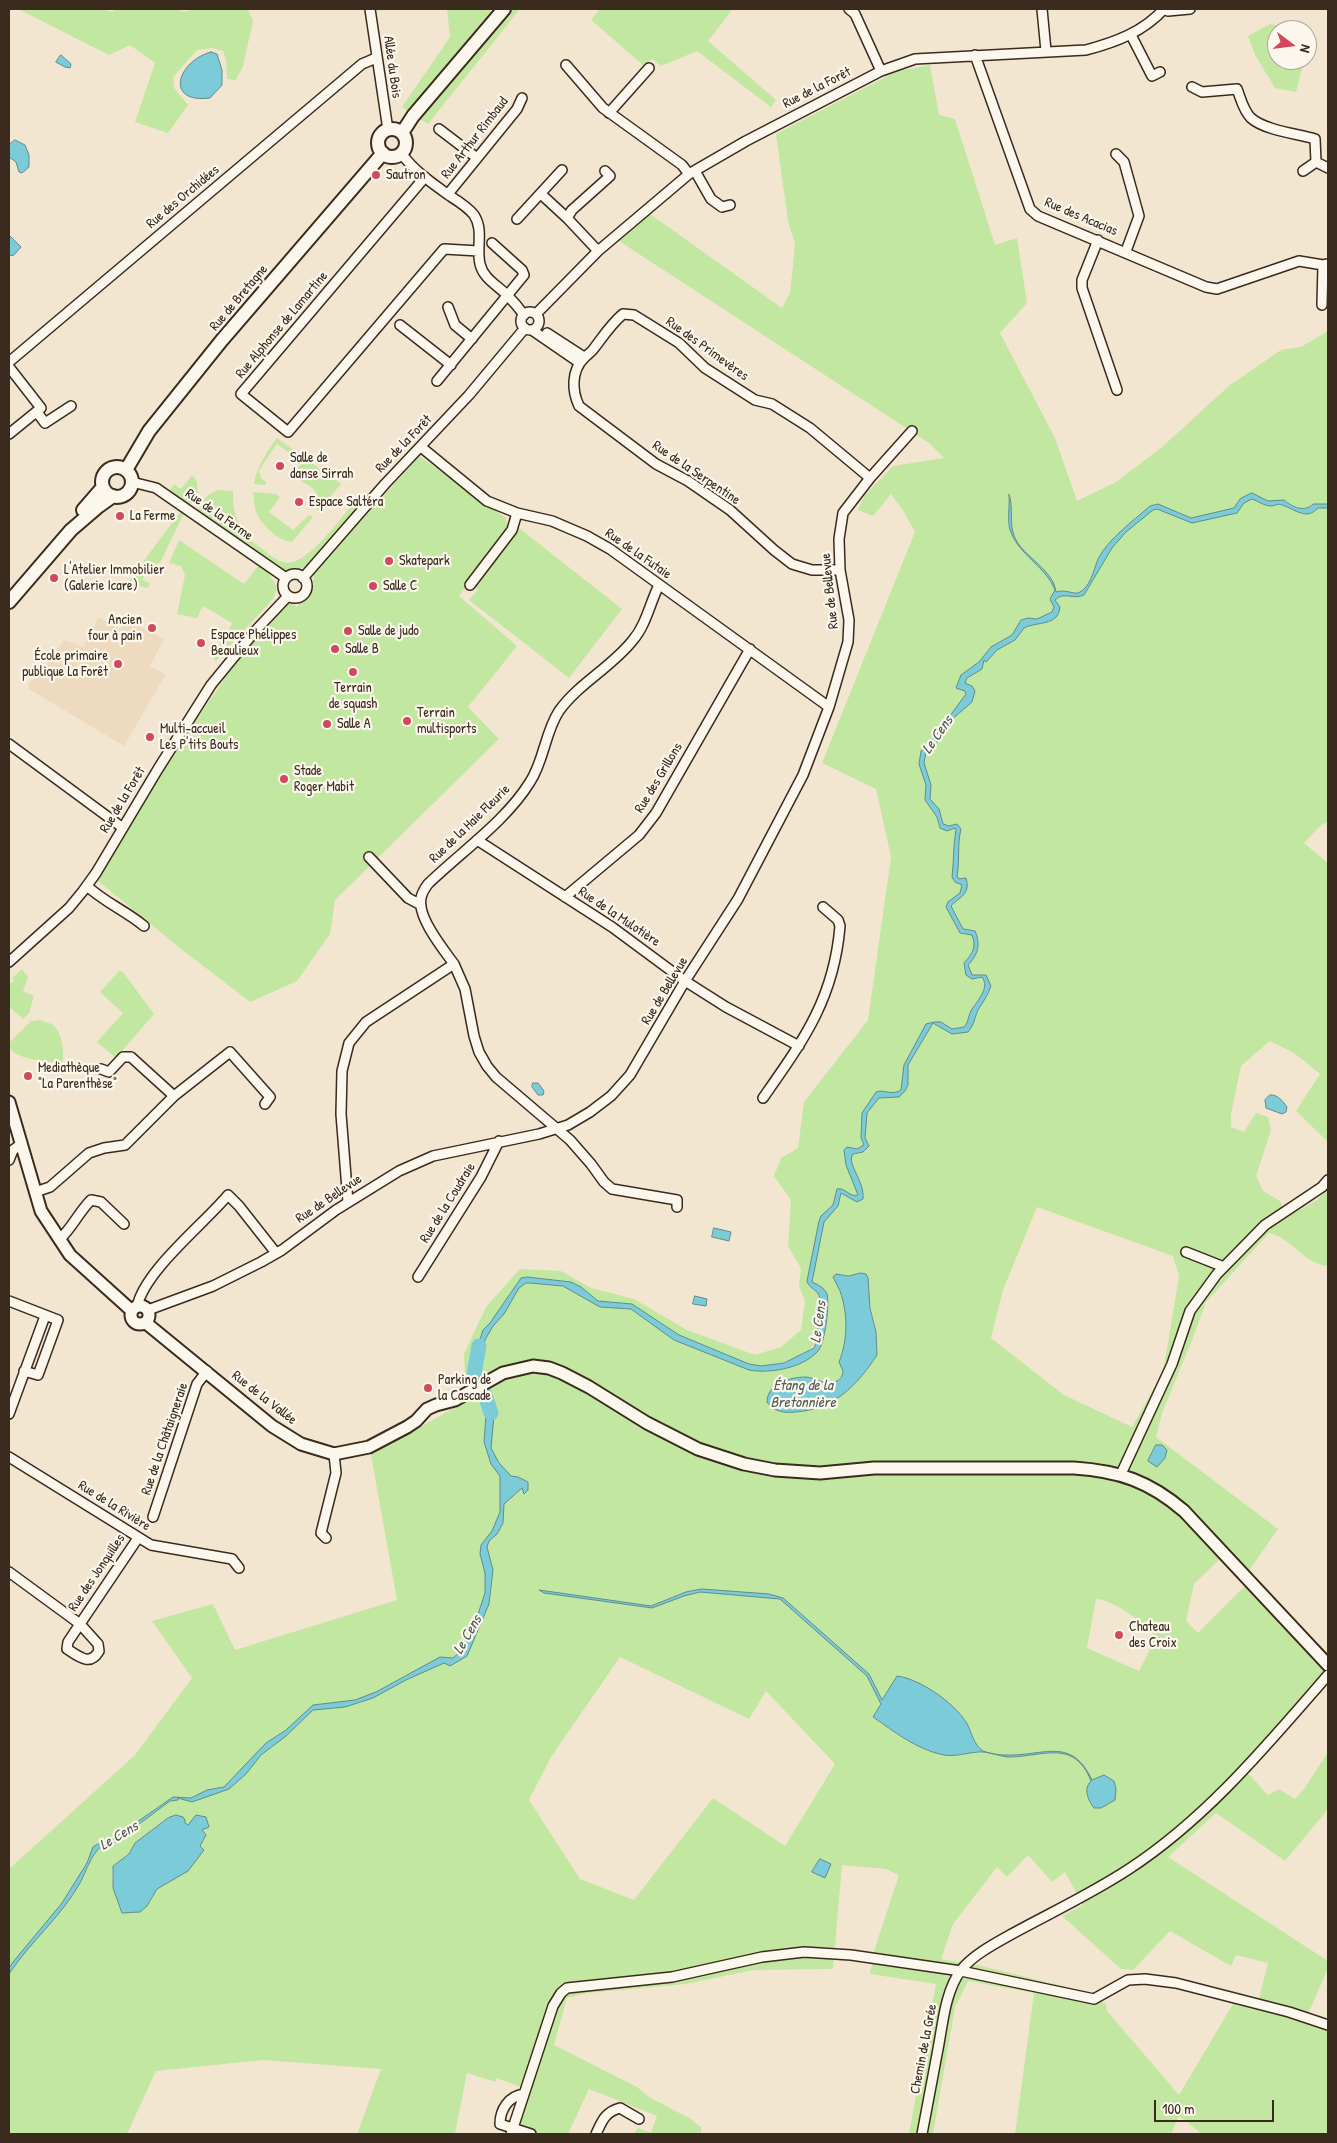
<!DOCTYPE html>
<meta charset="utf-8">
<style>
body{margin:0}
#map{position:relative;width:1337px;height:2143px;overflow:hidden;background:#f3e6d1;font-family:"Patrick Hand",sans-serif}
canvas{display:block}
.frame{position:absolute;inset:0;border:10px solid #3b2a1e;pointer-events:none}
.north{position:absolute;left:1267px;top:20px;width:50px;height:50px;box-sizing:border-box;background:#fbf7ec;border:1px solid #aea59a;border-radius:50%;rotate:105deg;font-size:14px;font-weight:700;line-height:20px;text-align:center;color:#3b2a1e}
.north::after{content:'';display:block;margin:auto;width:18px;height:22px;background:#d1495b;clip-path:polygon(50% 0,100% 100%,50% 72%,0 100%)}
.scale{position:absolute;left:1154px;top:2100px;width:120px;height:22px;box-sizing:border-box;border:2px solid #3b2a1e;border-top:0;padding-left:6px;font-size:15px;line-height:18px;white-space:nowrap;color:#3b2a1e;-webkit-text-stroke:4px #fbf7ec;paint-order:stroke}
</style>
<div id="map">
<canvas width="1337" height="2143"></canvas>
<div class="frame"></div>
<div class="north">N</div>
<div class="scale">100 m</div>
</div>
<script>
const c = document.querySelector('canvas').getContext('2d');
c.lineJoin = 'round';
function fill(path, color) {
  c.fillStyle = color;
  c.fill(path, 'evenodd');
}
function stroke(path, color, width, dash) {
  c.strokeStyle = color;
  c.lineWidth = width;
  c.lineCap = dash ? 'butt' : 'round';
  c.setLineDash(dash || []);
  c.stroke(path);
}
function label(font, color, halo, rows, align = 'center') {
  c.font = font + ' "Patrick Hand",sans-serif';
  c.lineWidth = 4.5;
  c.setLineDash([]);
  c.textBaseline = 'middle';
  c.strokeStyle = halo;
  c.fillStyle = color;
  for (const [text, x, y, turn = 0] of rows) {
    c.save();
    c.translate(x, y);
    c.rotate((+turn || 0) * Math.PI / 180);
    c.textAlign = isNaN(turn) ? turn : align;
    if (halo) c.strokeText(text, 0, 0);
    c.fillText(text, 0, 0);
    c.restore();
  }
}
const built = new Path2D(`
 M99,617L119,630L126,618L140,621L139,626L164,639L150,666L166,674L124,746L29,689L28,684L42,671L64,640L83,647Z`);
const green = new Path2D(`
 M18,9H102L112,12L115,9H175L184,12L194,9H248L253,21L243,66L236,80L227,79L226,60L223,51L213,48L197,50L173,77L174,88L188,105L168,133L135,122L155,63L130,45L109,55Z
 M447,9H520L428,124L402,107L450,37Z
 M600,9H733L708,41L776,100L771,107L697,51L661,66L652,59L643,65L591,20Z
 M1270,24L1301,30H1277V60H1304L1296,92L1275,88L1255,55L1248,36Z
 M930,65L939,115L955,119L995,245L1017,238L1027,303L1000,333L1055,438L1077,501L1116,482L1162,447L1230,385L1281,350L1301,347L1328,331V822L1321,825L1304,843L1328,863V1142L1296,1111L1320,1074L1294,1053L1270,1041L1241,1066L1231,1114V1127L1244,1132L1256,1113L1268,1117L1271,1130L1256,1176L1263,1191L1280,1201L1286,1217L1317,1200L1328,1189V1266C1305,1265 1292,1238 1269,1233L1206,1302L1193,1338L1162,1413L1156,1437L1278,1529L1248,1572L1228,1551L1194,1584L1186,1621L1198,1633L1252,1579L1328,1653V1666L1242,1767L1268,1795L1279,1789L1295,1799L1304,1789L1328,1752V1808L1324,1814L1285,1861L1216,1813L1168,1857L1328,1961V1968L1305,2021L1328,2030V2134H1202L1179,2116L1171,2134H1015L1034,1993L968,1981L955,2007L933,2134H909L936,1984L870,1974L875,1948L899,1875L886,1869L842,1865L833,1969L753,1970L686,1984L587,1993L567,1998L554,2045L637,2087L649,2097L689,2118L701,2127V2134H634L638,2128L651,2133L657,2116L589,2089L568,2134H540L519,2126L530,2090L496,2078V2082L467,2073L455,2134H357L381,2069L263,2060L156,2071L127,2134H9V1869L135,1755L192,1678L152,1621L213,1604L235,1650L397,1600L371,1455L466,1401L464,1354L486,1307L520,1269L561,1271L591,1288L634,1299L687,1330L755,1355L781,1347L801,1330L805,1301L799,1286L801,1268L788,1246L791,1200L774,1176L781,1158L798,1148L804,1102L868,1020L891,857L876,789L822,763L915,532L904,512L891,494L873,516L858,510L865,495L893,466L944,458L929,443L619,241L650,214L782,308L790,293L795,244L788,221L776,134L897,71ZM1037,1207L1173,1256L1179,1276L1163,1372L1132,1427L1064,1395L991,1338L1003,1290ZM857,1273C869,1298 879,1327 877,1355C858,1385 842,1400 809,1411L776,1385L805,1377L835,1382L842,1376L843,1371L839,1362C847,1344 847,1323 844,1304C842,1290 836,1290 842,1275L848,1276ZM814,1275L812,1283C820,1286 825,1290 828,1298C830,1306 824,1344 819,1350C808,1363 778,1372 762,1372L767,1366C776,1365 785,1362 793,1359C827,1346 817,1328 820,1298L818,1292L808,1284ZM1096,1599C1115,1600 1143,1623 1156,1637L1139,1671L1087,1648ZM620,1657L749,1719L766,1691L835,1764L785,1846L713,1798L634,1900L580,1879L529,1800L551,1757ZM896,1677H901C933,1689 959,1705 974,1738C976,1743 979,1747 980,1752C968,1753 957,1757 945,1755C918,1752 895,1732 873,1717ZM206,1817L209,1827L202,1830L206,1835L200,1846L169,1882C150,1884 158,1909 130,1914L113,1888L112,1870L115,1864L129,1854L135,1843L165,1820H185V1823L188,1825L191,1822ZM1028,1855L1052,1882L1065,1872L1083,1905L1062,1916L1121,1969L1133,1970L1170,1931L1231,1966L1236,1955L1268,1963L1256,2010L1233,2004L1179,2095L1107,2011L1106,2004L1091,1993L977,1965L941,1959L953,1924L997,1867L1007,1877Z
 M277,438L341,484L318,511L315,506L319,504C319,487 305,483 291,477L302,462L277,444L259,470L261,478L266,482L265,485L254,484C257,466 266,453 277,438Z
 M419,456L506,518L508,530L459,596L517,646L468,707L499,739L335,900L330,934L297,981L250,1002L176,945L97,880L106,859L194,723L237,661L289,602L297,607L312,588L314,574Z
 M192,475L197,481L198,496L189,506L170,491L174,484L181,489Z
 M217,490L233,491C232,512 239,532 257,545C265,551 274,559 283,562C306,570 345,513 358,496L364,500L309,564L297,571L286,572L198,515C199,502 206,495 217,490Z
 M253,492L276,494L280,497L269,512L293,530L309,515L313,517L292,542C280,542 260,524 256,512C254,506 254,498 253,492Z
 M181,511L184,513L161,561L157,564L148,561L143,580L150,583L148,588L127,583Z
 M519,528L622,609L569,678L469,600L477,591L475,583Z
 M179,540L244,584L259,565L268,573L277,586L274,598L216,661L214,659L215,652L223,638L228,637V632L232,623L203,606L197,618L177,614L185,575L181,566L169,563Z
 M22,969L28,977L23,991L34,996L29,1013L23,1019L9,1007V982L12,983L14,980L11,979Z
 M119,971L123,972L154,1014L116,1058L97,1042L123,1013L100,992Z
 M40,1020C44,1022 52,1023 55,1027C62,1035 65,1053 62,1063C49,1062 9,1060 9,1043L31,1021Z`);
const water = new Path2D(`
 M211,52L217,54L222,70V85L210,98C164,104 177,61 211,52Z
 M61,55L71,64L70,68L65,67L56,62Z
 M15,140L25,145L29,155V167L22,173L19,172L16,162L9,157V145Z
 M9,235L21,247L14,255L9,256Z
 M1252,493L1268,501L1284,500C1292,507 1305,513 1313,504H1328V508H1318C1306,521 1295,509 1282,505C1279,503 1274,506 1271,506C1264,506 1258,501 1252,499L1244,503L1237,513L1192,523L1157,509L1153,510L1126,532L1112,548L1084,595C1074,600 1063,591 1055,600L1060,607C1058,627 1037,621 1024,628L1015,640L997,650L986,662L984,660L982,669L967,678L965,683L972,686L975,691L972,702L950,721L934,747L926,752L924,763L931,785L930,799L939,809L943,824L949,826L957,824L961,829C957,845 960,860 957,876L959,879L966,878C971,895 959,897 951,906L963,929L975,931C981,944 978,955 968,965L972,975H986L991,986C988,995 983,1002 978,1010C974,1019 975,1023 968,1032L952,1034L933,1023L908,1065V1085L905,1091L899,1097L879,1098L867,1113L865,1138L869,1146L863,1152L853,1154C846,1164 865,1181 863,1199L857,1202L841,1193L838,1206L824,1222L812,1282C818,1285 824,1287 827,1294C830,1302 825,1344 818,1351C803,1368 770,1374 749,1370L674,1340L631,1309L600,1307L563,1286L530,1283H526L519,1288L504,1314L493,1326L485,1340L480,1363L479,1365L474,1364L473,1362L483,1330L490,1323L521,1278L527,1277L571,1282L581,1287L598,1301L632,1304L679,1335L749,1364L761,1366L784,1363L814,1348L817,1340L820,1298C818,1289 809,1289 807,1281L819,1221L821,1216L833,1205L837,1189C845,1187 850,1198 858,1195L846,1165L844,1150L847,1147L857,1149L864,1145L861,1138L862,1113L876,1092C884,1089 893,1096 901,1090L904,1065L926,1024L934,1022H941L952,1029L964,1027C969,1022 968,1015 972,1009C978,1000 990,988 982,977L972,979L966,975L964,963C972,954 977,948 972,935L960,933L946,907L948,902L960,893L962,885L955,882L952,877C954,861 953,846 956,830L955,828L947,831L940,828L937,817L925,800L926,785L919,764L921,751L930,743L966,694L965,691L956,688L961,675L979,662L991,647L1012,635L1021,620L1028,618L1037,619L1052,612L1054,607L1050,599L1055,590C1046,566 1018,555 1010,530C1007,519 1010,506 1009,494C1015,514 1006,528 1020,546C1031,560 1054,573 1056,592C1065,589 1072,594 1078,593C1090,589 1094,569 1098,559C1109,538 1132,522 1150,506L1158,504L1191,518L1234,508L1240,499Z
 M533,1083H538L544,1091L543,1095H538L532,1087Z
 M1270,1095C1277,1094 1283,1101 1287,1107L1286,1112L1282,1114L1266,1108L1265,1100Z
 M714,1228L731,1232L729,1241L712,1237Z
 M861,1273L866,1274L868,1278L870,1308L876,1332L877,1355C857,1386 833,1410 795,1412C784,1413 774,1412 767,1402C767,1384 790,1377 806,1377C815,1378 824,1384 833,1382C837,1382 840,1379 842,1376L843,1371L839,1362C848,1340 848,1313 840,1291C838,1286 835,1282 833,1277L836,1274L848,1276Z
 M695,1296L707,1299L706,1306L693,1304Z
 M486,1393L492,1398L495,1404L491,1448L499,1463L511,1476L518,1477L528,1482V1490L524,1494L522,1488L504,1504L503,1523L497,1534L489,1541L487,1547L493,1570L489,1604L467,1656L450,1666L444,1663L406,1680L373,1698L345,1707L313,1710L286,1736L261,1755L246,1774L229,1789L192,1802L178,1798V1800L170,1801L107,1848V1843L173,1797L191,1798L207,1790L224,1787L266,1743L286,1730L313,1705L355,1700L376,1692L440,1657L453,1658L461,1651L473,1629L485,1593V1573L480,1554L481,1545L492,1531L500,1512V1476L491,1464L484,1442L486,1414L483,1394Z
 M1156,1445H1162L1167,1450L1165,1458L1157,1467L1148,1461Z
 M702,1589L769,1594L783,1598L869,1674L882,1700L897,1676C920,1679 953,1702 966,1722C971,1730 974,1746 983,1751C990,1754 999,1755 1006,1755C1045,1756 1071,1736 1092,1780L1104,1775L1114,1781L1116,1789L1115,1800L1101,1808H1094C1088,1800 1083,1789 1091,1781C1074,1738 1043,1757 1008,1757C998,1756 988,1751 978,1752C966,1753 955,1757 944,1755C917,1750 895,1732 873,1717L881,1704L867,1676L780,1599L700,1592L684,1596L652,1608L544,1593L539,1590L651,1606L686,1592Z
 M176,1815L183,1817L185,1820V1823L188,1825L196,1815L206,1817L209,1827L202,1830L206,1835L200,1846L204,1850L188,1871L157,1889L147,1906L140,1912L122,1913L113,1888V1866L129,1854L135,1843L168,1818Z
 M104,1843V1846C94,1847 85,1874 80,1883C61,1917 30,1942 9,1974V1968L13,1962L62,1903L87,1863L93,1847L98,1844Z
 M820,1859L831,1864L825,1878L812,1872Z`);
const river = new Path2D(`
 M479,1346L474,1374L486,1398L491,1413`);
const minor = new Path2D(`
 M370,9L388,130
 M849,9L855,14L881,71
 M1042,9L1046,51
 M1163,9L1168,11L1190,9
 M1131,35L1152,76L1160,72
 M975,55L1030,209L1038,216L1206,287L1217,289L1299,261L1323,265L1328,264
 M566,65L603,108L682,165L689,174
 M1192,87L1202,92L1237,89C1241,99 1243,110 1251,118C1264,130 1298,134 1315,139L1316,162L1328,168
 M609,113L649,68
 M439,129L477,158
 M401,153C414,171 432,183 450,196C458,201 468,207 474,215C484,230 476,247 480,264C483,278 497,285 507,295C513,301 519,308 524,315
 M1116,154L1124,162L1139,216L1126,251
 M695,171L711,199L722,207L730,205
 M1303,171L1316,162
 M425,177L241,394L288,432L444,249L479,251
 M448,194L517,109L522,98
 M541,194L567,218
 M517,219L562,170
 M1098,240L1082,280V288L1117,390
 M598,251L567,218L572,210L610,176L605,171
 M1322,305L1323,265
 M448,307L455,325L472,339
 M521 321a9 9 0 1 1 18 0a9 9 0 1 1-18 0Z
 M536,314L598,251L689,174L746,141L881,71L915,59L1086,50C1116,42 1143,32 1164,9
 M400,325L451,365
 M532,330L580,363
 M547,333L584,357
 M9,362L362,64L376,58
 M9,367L41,408L9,434
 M437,381L524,275L522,270L492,243
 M37,412L45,423L71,406
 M421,447L487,501L517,513L552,521L587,536L610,549L829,707
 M132,482L156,488L286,578
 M840,570H812L792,564L774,550L730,510L688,481L656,464L579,406C572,391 571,371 584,358C588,354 592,352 595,347C604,335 612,323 623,314L634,315L679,343L705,368L755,400L772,404L810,428L870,478
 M283 586a12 12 0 1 1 24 0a12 12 0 1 1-24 0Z
 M303,578L385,484L469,395L525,328
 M470,585L512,530L517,513
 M9,744L123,828
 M477,840L612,927L685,981L726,1007L799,1046
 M369,857L408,898L421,905
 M87,886C104,902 126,911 144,926
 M565,897L639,835L656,813L750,649
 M9,962L69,908L83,891L96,873L158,769L211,685L256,630L288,596
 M454,964C443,949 417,917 421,898C422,892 425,888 428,884C461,852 506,821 530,782C544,761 545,732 559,711C579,683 612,667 633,640C646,625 650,603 659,585
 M101,1069L109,1072L123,1057H131L174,1096
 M763,1098C803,1041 834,999 840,926L838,920L823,907
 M9,1160L13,1150L20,1145
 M35,1192L50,1187L89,1153L104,1148L125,1145L174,1096L230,1052L270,1097L265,1104
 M348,1202L341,1114L342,1071L349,1043L366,1022L454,964L465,989L474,1036L479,1052L487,1066L496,1077L570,1140L591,1164L604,1182L612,1189L677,1200V1207
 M59,1240C73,1227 78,1213 91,1200L101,1202L124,1224
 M1186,1252L1224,1267
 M418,1277L481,1177L499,1141
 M9,1301L58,1320L38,1375L24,1371
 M137,1307C144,1271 204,1224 228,1195L239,1206L276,1253
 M148,1310L213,1286L261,1262L282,1250L336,1210L399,1171L433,1156L539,1134L568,1125L590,1112L611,1096L630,1075L685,981L738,899L803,775L829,707L848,642L849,620L840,570L839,539L843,513L870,478L912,431
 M9,1414L45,1316
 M9,1457L151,1545L232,1559L239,1568
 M1121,1474L1172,1364L1190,1311L1217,1274L1265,1225L1322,1187L1328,1180
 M153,1517L197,1384L207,1371
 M326,1538L321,1533L336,1473L334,1454
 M9,1572L80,1624L68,1642L67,1649C78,1656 90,1667 99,1651L98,1644L80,1624L138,1538
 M524,2094C509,2096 500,2109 500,2124L531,2134
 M511,2134L553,2006L561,1993L567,1988L672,1977L762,1957L804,1952L851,1955L961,1971L1094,1999L1128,1980L1145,1979L1176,1983L1289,2012L1328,2025
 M596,2134C602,2121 605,2112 620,2108L639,2119
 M922,2134C927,2106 933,2077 938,2049C943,2023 945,1992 961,1970C973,1955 994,1944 1010,1935C1050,1913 1091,1894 1129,1869C1207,1818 1267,1745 1328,1675`);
const tertiary = new Path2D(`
 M9,1102L41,1211L70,1255L132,1311
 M131 1315a9 9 0 1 1 18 0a9 9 0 1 1-18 0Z
 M146,1323L272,1426L301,1444L334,1454L369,1447L407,1427L416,1421L427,1409L436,1405L455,1400L503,1373L533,1366L549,1368L562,1373L589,1387L647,1423L698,1449L744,1464L775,1470L820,1473L874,1468H1074C1119,1471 1149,1481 1184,1511L1328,1665`);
const secondary = new Path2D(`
 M378 143a14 14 0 1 1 28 0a14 14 0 1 1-28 0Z
 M402,133L413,116L504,9
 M102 482a15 15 0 1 1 30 0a15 15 0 1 1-30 0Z
 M126,470L149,431L222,340L383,153
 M83,510L103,487
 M9,602L71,530L99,506L113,496`);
const markers = [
 [376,175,5,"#d1495b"],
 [280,466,5,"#d1495b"],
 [299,502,5,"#d1495b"],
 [120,516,5,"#d1495b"],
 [389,561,5,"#d1495b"],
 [54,578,5,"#d1495b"],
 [373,586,5,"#d1495b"],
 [152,628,5,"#d1495b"],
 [348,631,5,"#d1495b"],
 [201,643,5,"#d1495b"],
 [335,649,5,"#d1495b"],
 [118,664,5,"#d1495b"],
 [353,672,5,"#d1495b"],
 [407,721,5,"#d1495b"],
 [327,724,5,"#d1495b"],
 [150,737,5,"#d1495b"],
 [284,779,5,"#d1495b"],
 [28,1076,5,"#d1495b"],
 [428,1388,5,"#d1495b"],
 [1119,1635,5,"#d1495b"]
];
const streetNames = [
 ["Allée du Bois",392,67,82],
 ["Rue de la Forêt",817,88,-27],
 ["Rue Arthur Rimbaud",475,138,-52],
 ["Rue des Orchidées",183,197,-40],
 ["Rue des Acacias",1081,217,23],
 ["Rue de Bretagne",239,298,-50],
 ["Rue Alphonse de Lamartine",282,325,-50],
 ["Rue des Primevères",707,349,36],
 ["Rue de la Forêt",404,444,-46],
 ["Rue de la Serpentine",696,473,34],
 ["Rue de la Ferme",219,515,35],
 ["Rue de la Futaie",638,554,35],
 ["Rue de Bellevue",830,591,-96],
 ["Rue des Grillons",659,778,-59],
 ["Rue de la Forêt",123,800,-59],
 ["Rue de la Haie Fleurie",470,824,-44],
 ["Rue de la Mulotière",619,917,34],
 ["Rue de Bellevue",665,991,-59],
 ["Rue de Bellevue",329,1199,-34],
 ["Rue de la Coudraie",448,1203,-58],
 ["Rue de la Vallée",264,1398,38],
 ["Rue de la Châtaigneraie",165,1439,-71],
 ["Rue de la Rivière",114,1506,32],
 ["Rue des Jonquilles",97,1573,-56],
 ["Chemin de la Grée",924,2049,-79]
];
const poiNames = [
 ["Sautron",386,175],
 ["Salle de",290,458],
 ["danse Sirrah",290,474],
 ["Espace Saltéra",309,502],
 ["La Ferme",130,516],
 ["Skatepark",399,561],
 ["L'Atelier Immobilier",64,570],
 ["(Galerie Icare)",64,586],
 ["Salle C",383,586],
 ["Ancien",142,620,"right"],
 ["four à pain",142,636,"right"],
 ["Salle de judo",358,631],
 ["Espace Phelippes",211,635],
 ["Beaulieux",211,651],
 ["Salle B",345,649],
 ["École primaire",108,656,"right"],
 ["publique La Forêt",108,672,"right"],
 ["Terrain",353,688,"center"],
 ["de squash",353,704,"center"],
 ["Terrain",417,713],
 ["multisports",417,729],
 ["Salle A",337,724],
 ["Multi-accueil",160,729],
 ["Les P'tits Bouts",160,745],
 ["Stade",294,771],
 ["Roger Mabit",294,787],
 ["Mediathèque",38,1068],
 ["\"La Parenthèse\"",38,1084],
 ["Parking de",438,1380],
 ["la Cascade",438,1396],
 ["Chateau",1129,1627],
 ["des Croix",1129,1643]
];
const waterNames = [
 ["Le Cens",938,735,-55],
 ["Le Cens",819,1322,-82],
 ["Étang de la",803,1386],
 ["Bretonnière",803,1403],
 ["Le Cens",468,1635,-60],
 ["Le Cens",119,1836,-31]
];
fill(built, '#eedabe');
fill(green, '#c2e7a1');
fill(water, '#7bcbd8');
stroke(water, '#618b8e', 1);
stroke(river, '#7bcbd8', 15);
stroke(minor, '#3b2a1e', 12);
stroke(tertiary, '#3b2a1e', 15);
stroke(secondary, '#3b2a1e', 16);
stroke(minor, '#fbf7ec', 9);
stroke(tertiary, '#fbf7ec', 11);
stroke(secondary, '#fbf7ec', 12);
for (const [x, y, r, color] of markers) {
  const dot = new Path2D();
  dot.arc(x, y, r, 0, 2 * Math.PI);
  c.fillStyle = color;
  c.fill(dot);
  stroke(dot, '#fbf7ec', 2);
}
label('14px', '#3b2a1e', '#fbf7ec', streetNames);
label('14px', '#3b2a1e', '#fbf7ec', poiNames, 'left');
label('italic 15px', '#4e5a56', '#fbf7ec', waterNames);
</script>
